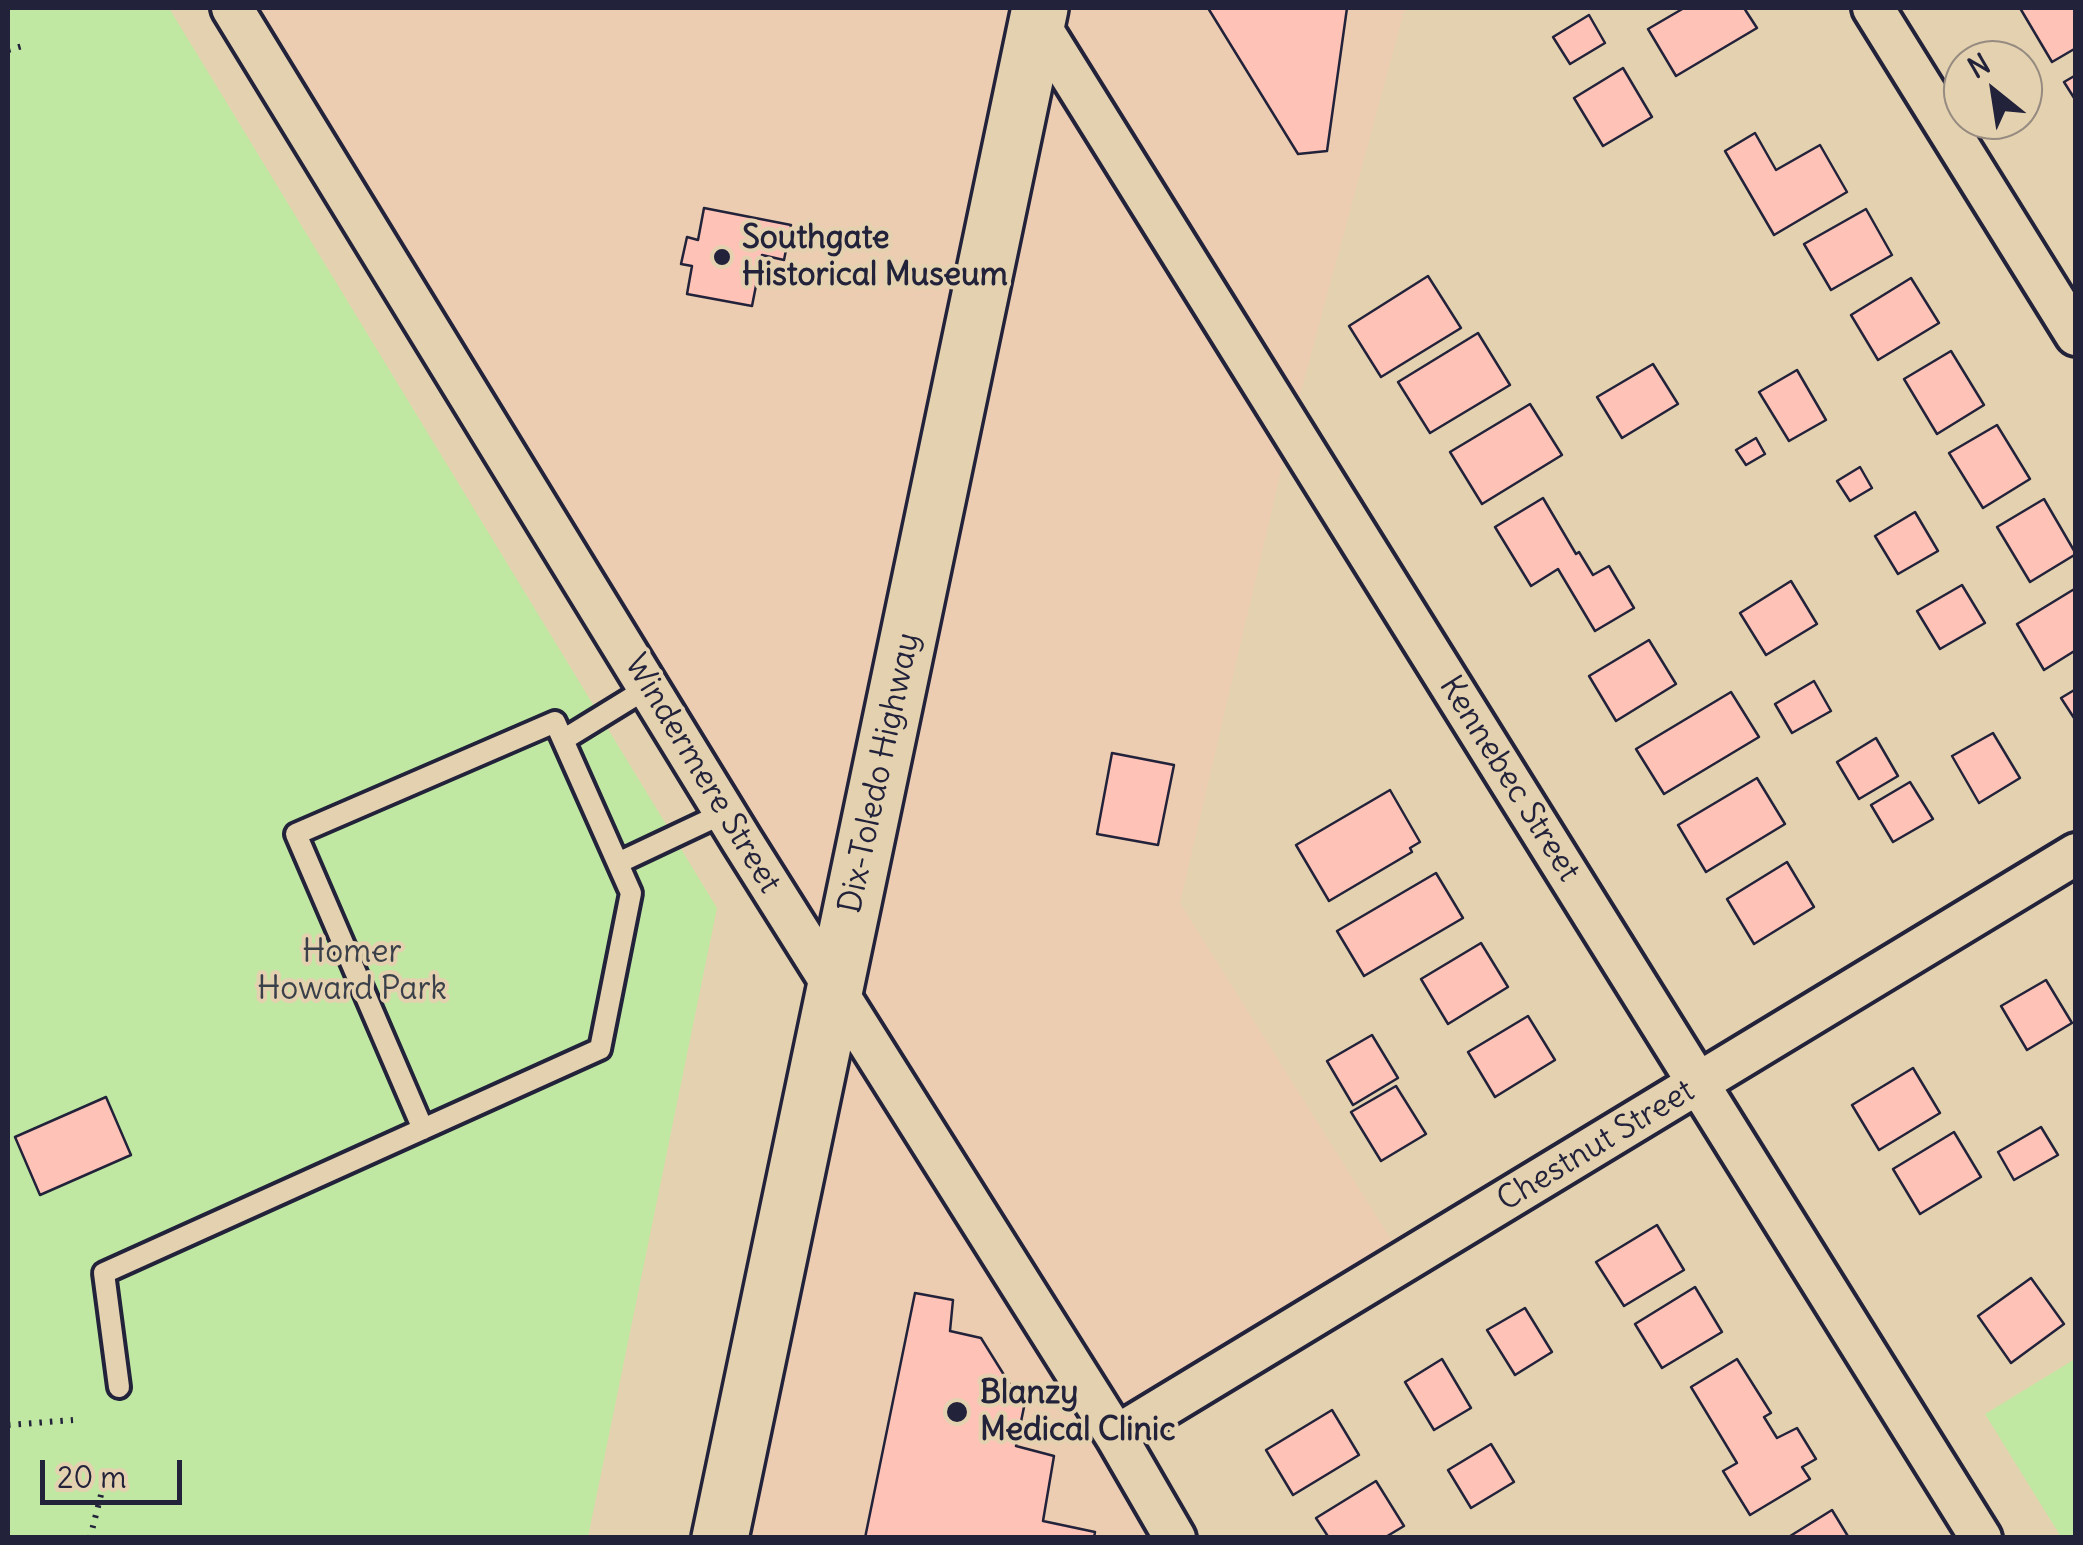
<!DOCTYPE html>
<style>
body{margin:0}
#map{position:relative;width:2083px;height:1545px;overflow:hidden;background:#e4d1af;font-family:Delius,sans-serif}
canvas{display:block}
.frame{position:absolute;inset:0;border:10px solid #22223b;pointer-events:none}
.north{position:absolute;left:1943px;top:40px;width:100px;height:100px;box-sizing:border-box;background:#e4d1af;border:2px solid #968b81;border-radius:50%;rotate:330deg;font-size:28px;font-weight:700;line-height:40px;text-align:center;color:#22223b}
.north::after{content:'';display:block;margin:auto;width:35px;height:45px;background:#22223b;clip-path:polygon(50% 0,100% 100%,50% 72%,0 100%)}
.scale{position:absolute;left:40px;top:1460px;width:142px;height:45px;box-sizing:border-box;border:5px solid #22223b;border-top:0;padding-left:12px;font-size:30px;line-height:35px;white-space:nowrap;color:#22223b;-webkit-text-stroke:8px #e4d1af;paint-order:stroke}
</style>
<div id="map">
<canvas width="2083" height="1545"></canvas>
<div class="frame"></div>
<div class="north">N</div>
<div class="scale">20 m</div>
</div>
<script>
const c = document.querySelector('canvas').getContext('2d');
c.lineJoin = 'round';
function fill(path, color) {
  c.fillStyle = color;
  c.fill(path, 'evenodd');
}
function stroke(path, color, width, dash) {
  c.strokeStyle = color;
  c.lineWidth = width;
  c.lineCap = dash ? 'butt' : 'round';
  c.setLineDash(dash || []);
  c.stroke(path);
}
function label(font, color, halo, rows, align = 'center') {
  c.font = font + ' Delius,sans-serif';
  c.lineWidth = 8;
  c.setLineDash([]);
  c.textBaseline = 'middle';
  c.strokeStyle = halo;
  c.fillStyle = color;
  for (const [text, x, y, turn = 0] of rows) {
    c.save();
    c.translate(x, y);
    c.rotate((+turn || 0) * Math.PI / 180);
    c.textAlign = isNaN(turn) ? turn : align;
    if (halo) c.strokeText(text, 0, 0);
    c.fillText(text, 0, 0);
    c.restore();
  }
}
const built = new Path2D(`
 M232,8H1405L1291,428L1180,903L1405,1262L1117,1436L1175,1537H720L835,989Z`);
const green = new Path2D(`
 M8,8H169L717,908L588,1537H8Z
 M2075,1359V1537H2061L1985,1414Z`);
const building = new Path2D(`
 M1208,8H1347L1327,151L1298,154Z
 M1684,8H1744L1757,28L1676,76L1648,29Z
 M2020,8H2076V48L2052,62Z
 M1589,15L1605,43L1570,64L1553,37Z
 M1623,68L1652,117L1603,146L1574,98Z
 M2076,75V101L2064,82Z
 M1755,133L1776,170L1820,145L1847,192L1774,235L1725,151Z
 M704,208L791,225L784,260L762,255L752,306L687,294L692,266L681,264L687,237L698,240Z
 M1866,209L1892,255L1831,290L1804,244Z
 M1428,276L1461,328L1381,377L1349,326Z
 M1911,278L1939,323L1878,360L1851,315Z
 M1478,333L1510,385L1430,433L1398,382Z
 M1951,351L1984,405L1937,434L1904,379Z
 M1653,364L1678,404L1622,438L1597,397Z
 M1797,370L1826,420L1789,441L1759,392Z
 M1530,404L1562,455L1482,504L1450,452Z
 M1997,425L2030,479L1983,508L1949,453Z
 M1756,438L1765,454L1746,465L1736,450Z
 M1860,467L1872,488L1850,501L1837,481Z
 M1543,498L1576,554L1579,552L1593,575L1609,566L1634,608L1595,631L1558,569L1531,586L1495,527Z
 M2044,499L2076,554L2030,582L1997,527Z
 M1915,512L1938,551L1898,574L1875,536Z
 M1791,581L1817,624L1766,655L1740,613Z
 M1962,585L1985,623L1940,649L1917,611Z
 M2076,588V650L2044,670L2017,624Z
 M1649,640L1676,684L1616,721L1589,676Z
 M1814,681L1831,711L1792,733L1775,704Z
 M2076,689V721L2061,698Z
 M1731,692L1759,737L1664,794L1636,749Z
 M1993,733L2020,778L1979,803L1952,756Z
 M1876,738L1898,776L1859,799L1837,762Z
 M1112,753L1174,765L1158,845L1097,834Z
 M1757,778L1785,824L1706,872L1678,825Z
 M1910,782L1933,819L1893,842L1871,805Z
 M1390,790L1420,842L1410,848L1412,852L1329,901L1296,845Z
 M1787,862L1814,907L1754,944L1727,899Z
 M1436,873L1463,918L1364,976L1337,931Z
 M1481,943L1508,987L1448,1024L1421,979Z
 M2046,980L2072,1023L2027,1050L2001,1006Z
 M1528,1016L1555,1060L1495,1097L1468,1052Z
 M1372,1035L1398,1078L1353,1105L1327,1061Z
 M1913,1068L1940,1113L1879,1150L1852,1105Z
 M1396,1086L1426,1134L1381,1161L1351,1112Z
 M106,1097L131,1155L40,1195L15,1137Z
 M2041,1127L2058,1155L2014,1180L1998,1152Z
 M1954,1132L1981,1177L1920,1214L1893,1169Z
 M1657,1225L1684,1270L1624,1306L1596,1262Z
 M2031,1278L2064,1324L2011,1363L1978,1316Z
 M1695,1287L1722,1332L1662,1368L1635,1324Z
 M915,1293L953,1300L950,1331L981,1338L1024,1407L1016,1446L1054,1456L1043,1521L1095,1532L1094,1538H865Z
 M1525,1308L1552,1352L1515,1375L1487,1330Z
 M1442,1359L1471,1408L1434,1430L1405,1382Z
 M1737,1359L1771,1413L1764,1417L1777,1438L1797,1428L1816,1459L1802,1467L1810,1479L1750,1515L1723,1471L1737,1463L1691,1387Z
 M1332,1410L1359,1455L1293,1495L1266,1450Z
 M1491,1444L1514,1482L1471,1508L1448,1470Z
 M1376,1481L1404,1526L1384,1538H1329L1316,1518Z
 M1832,1510L1849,1538H1787Z`);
const path = new Path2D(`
 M8,50L26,45
 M8,1425L73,1420
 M90,1538L104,1483`);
const lane = new Path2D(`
 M563,740L649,687
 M618,863L726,812
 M119,1387L104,1273L600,1049L631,893L555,722L296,834L423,1129`);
const street = new Path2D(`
 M232,8L742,841L1116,1436L1175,1538
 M1873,8L2076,335
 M1037,21L1981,1538
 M1116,1436L2076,854`);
const primary = new Path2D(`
 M720,1538L1040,8`);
const markers = [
 [722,257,10,"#22223b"],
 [957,1412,12,"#22223b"]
];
const poiNames = [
 ["Southgate",742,239],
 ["Historical Museum",742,276],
 ["Blanzy",980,1394],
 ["Medical Clinic",980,1431]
];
const streetNames = [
 ["Dix-Toledo Highway",880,773,-78],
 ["Windermere Street",702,774,59],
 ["Kennebec Street",1509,779,58],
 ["Chestnut Street",1596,1146,-31]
];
const parkNames = [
 ["Homer",352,953],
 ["Howard Park",352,990]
];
fill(built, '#eccdb1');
fill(green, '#c1e8a2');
fill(building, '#fec3b6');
stroke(building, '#22223b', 2.5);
stroke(lane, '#22223b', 28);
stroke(street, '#22223b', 48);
stroke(primary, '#22223b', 62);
stroke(path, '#22223b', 6, [2.5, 8]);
stroke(lane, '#e4d1af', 20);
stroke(street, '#e4d1af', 40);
stroke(primary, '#e4d1af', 55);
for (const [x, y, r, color] of markers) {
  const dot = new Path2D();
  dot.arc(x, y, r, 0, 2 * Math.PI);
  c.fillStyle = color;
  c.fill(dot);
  stroke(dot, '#e4d1af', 4);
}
label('bold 32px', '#22223b', '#e4d1af', poiNames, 'left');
label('32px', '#22223b', '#e4d1af', streetNames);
label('32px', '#3a404a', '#e4d1af', parkNames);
</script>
